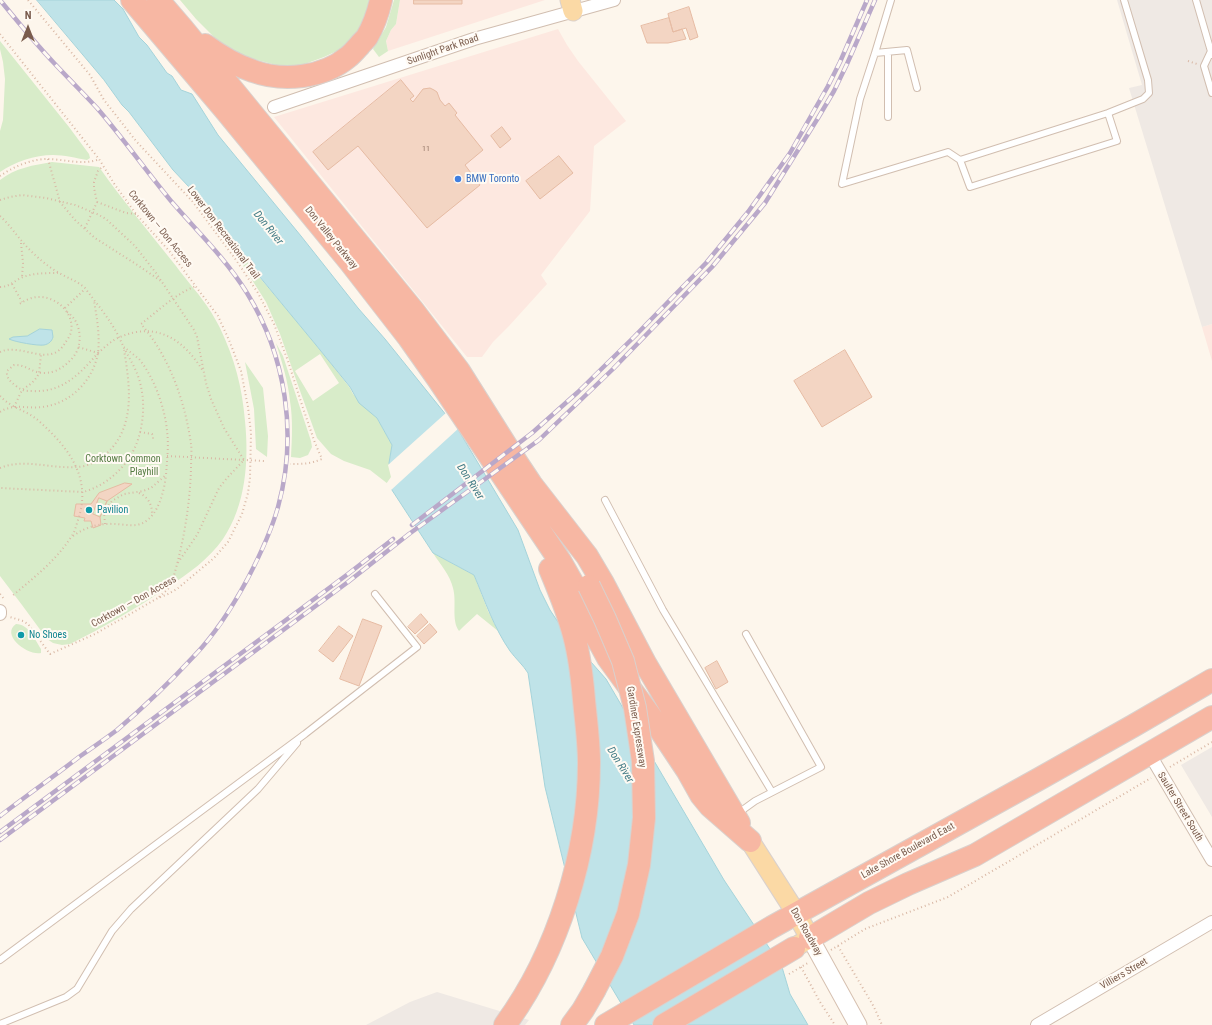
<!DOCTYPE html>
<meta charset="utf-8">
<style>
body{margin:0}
#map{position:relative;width:1212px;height:1025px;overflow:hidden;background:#fdf6ec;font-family:"Roboto Condensed",sans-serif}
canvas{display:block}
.north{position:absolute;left:8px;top:8px;width:40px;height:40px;-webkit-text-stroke:3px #fffaf3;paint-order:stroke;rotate:0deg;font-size:11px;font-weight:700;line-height:16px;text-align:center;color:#7a5c4d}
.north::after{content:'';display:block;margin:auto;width:14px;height:18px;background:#7a5c4d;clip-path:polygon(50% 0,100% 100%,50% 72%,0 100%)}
</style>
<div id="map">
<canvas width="1212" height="1025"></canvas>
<div class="north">N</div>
</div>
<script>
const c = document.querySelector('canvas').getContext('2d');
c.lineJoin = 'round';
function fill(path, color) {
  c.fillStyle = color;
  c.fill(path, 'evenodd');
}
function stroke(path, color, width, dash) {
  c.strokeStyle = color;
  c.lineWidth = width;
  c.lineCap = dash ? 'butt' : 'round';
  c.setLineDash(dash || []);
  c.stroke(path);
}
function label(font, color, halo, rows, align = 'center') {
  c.font = font + ' "Roboto Condensed",sans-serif';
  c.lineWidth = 4;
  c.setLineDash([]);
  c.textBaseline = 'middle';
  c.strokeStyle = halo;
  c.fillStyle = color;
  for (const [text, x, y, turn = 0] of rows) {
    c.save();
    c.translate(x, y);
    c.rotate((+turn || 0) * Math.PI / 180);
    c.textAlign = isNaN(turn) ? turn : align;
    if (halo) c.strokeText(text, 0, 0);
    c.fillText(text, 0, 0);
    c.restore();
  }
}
const commercial = new Path2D(`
 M400,0H545L388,51L386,41L391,30L396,24Z
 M558,29L567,45L578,61L626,121L594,146L590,211L541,275L547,284L509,326L493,342L482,357H467L274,117Z
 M1212,324V361L1202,327Z`);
const industrial = new Path2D(`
 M1117,0H1212V324L1202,327L1129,88L1142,85Z
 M1212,747V817L1181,765Z
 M437,992L529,1020L525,1025H366L410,1002Z`);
const green = new Path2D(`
 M180,0H371L361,27L354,39L339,50L324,57L302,65L280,66L242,56L223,46L196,19Z
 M394,0H400L396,24L391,30L386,41L388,51L379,57L373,49L386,27Z
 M0,41L69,127L89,154L90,158L87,160C76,158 64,155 53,155C35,155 14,162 0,172V131L3,120L5,79L3,62L0,49Z
 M52,162L99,167C123,201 150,233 176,266C187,281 201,296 211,312C214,317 217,322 220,328C235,360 242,386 245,421C249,461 246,505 223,539C209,559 188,574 168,587C137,608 104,627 70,644L62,645L53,643L47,639L22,605L0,576V180C15,168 34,165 52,162Z
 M231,242C244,250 250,266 260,278C291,314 321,350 350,388L353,394L377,418L392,445L389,463L393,478L388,484L370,470L344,461L331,454L317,438L299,388L280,334L266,302L230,245ZM320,354L339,383L313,401L295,371Z
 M276,343L283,356L311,441L312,447L308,455L300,458L291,457C292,438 293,420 290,401C288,381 282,362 276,343Z
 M245,362L263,388L268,436L267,457L256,449L254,409Z
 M433,553L474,575L488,611L498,631L477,614L463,627L459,631C451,620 457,602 453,588C450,575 440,564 433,553Z
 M16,624C29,624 35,640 41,649V653C28,656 0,635 16,624Z`);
const water = new Path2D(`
 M37,0H114L123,9L139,37L147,45L167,73L172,76L181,90L192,94L218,135L301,236L358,308L385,339L459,431L518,530L540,590L550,610L574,646L591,662L606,679L724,880L782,967L790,994L808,1025H634L582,938L545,787L528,673C523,665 516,659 510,651C494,628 485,601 474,575L433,553L388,484L393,478L389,463L392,445L377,418L359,403L350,387L316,345L259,276L236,246L231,242L189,187L173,170L129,112L122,105L104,80Z
 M40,329L52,330L53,337C52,341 49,344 44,345C38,346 15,342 9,339L13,337L27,336Z`);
const pier = new Path2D(`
 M447,412L459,428L390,491L386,484L391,477L388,465Z`);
const building = new Path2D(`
 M414,0H462V4H414Z
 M689,7L698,37L690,40L686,28L673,32L668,14Z
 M669,18L673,32L682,29L686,39L668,43H647L641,26Z
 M401,80L414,96L410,99L413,102L423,89L430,88L434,90L437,92L440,100L445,106L449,103L457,113L455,115L483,150L465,165L480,185L427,228L358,146L328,170L313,152Z
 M502,127L511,139L500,148L491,136Z
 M559,156L573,173L540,199L526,181Z
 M845,350L872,397L822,427L794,381Z
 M125,483L132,484L107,501L100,517L101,525L93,528L91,521H84L85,518L74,516L76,504H91L99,493Z
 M99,498L107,501L100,517L93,514Z
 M421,614L428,622L415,634L408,627Z
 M363,619L382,626L359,686L340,679Z
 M430,624L437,632L424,644L417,636Z
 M339,626L353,636L333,662L319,651Z
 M717,661L728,682L716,689L705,668Z`);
const path = new Path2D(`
 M28,0L90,75L104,100L136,141L193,202L236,260L258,293L274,324L288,361L302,405L315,443L322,459C310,464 303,464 290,464
 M0,34L99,159L115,185L136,214L170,252L218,316L229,340L241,371L248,407L251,433L250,478L248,493L242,514L228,542L214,558L177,589L168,594L158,598L95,634L50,654L28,624L23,621L10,617
 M1188,61L1197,64
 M48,159L60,202L75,220L95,238L139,266L161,281
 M0,176C13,167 31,159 47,159C64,159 84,166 99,159
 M0,200L10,197L22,195L46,198L75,205L97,214L106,219L135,246L156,273L194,330L197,337L206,383L211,399L224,428L244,460L227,478L219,488L197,535L177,564
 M97,202L126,213L136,214
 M0,216C12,227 20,241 32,252C40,260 49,267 59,273C68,278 77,281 85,288C88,292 91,296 94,300C106,315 116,329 123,346C127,354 132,362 136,371C146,394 145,422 136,445C127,467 106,486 83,492L0,488
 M85,228L97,202L94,188V182L98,171L103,166
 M21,243L23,263L22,277
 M12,284L22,302
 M0,287C10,287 15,280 23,277C34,273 46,273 58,273
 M65,308L85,289
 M67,312C80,320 83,340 76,353C71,361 63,368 55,371C34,378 29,364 14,365L7,371C6,378 11,382 16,386C22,391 26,391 33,391C62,393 81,373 98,353L78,347
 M0,352C21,342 50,369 65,343C67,340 70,336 71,332C75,313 56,296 38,297C31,297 24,301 18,305
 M98,353C105,347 112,340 120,337C157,321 184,340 203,371
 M0,396C12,409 27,410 40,422C70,449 92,479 78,520C76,526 75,532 71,537C56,561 32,579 11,597
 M14,407L22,390L32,383L37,377L39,373L41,355
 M0,412C13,403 28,409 42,407C70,404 93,381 98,353C100,336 97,318 94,301
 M140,432L152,434L153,436V441
 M167,456L264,461
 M0,468C24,458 51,469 76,467C87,467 98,461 106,454C136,427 130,386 124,350
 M139,493C148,497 152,504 152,514
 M105,524L104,513L107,508L112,501L124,494L143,491L151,488L166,475C167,460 169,445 167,431C165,408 154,377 139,359C134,355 129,351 124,347
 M73,536C86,527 99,523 114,524C121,524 129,526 136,525C157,522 164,493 166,475
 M0,594L5,600
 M159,597L168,589L172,582C183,546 190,506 191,468C191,460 192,451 191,444C185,401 169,356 141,324C158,311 175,294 196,286
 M1170,767L1212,742
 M838,946L874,1007L882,1025
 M831,950L865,929L948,897L1151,778
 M801,967L820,1002L835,1025
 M789,974L808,963`);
const lane = new Path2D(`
 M1196,0L1212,55
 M1211,51L1204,66L1212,93
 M888,52V117
 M875,53L891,0
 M917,88L907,50L875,53L860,99L842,184L948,152L960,160
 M1108,113L1117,141L970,187L960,160L1108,113L1143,99L1149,93L1148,80L1124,0
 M605,500L663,610L772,792
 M737,814L755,801L821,767L746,634
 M0,960L305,734L417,647L375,594
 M0,1024L66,997L77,989L112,931L131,909L258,789L297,743`);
const street = new Path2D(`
 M274,107L474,39L614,0
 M0,611V614
 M1149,753L1212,860
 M1037,1025L1212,922`);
const secondary = new Path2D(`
 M810,938L858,1025`);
const primary = new Path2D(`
 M570,0L573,11
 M750,841L796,913L810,938L797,946`);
const highway = new Path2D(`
 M132,0L226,111L350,262L409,338L438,379L560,561L573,584L589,623L608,658L659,728L687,770L701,795L710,806L750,841
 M158,0L183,29L412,309L459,371L517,463L531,484L587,556L603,583L645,663L739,823
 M205,45C220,56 235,65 253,71C283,82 323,78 348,57C352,54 355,50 359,46C361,43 365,40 367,37C374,25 378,13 381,0
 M810,938L869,903L908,884L975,855L1212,717
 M505,1025C558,953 589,852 589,763C589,742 586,721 584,700C582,676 579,651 572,628C566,608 558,588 550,569
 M572,1025L583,1010L594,991
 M606,1025L772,927L1039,779L1133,726L1212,680
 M664,1025L794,948`);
const rail = new Path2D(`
 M412,525L532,433L578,392L634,337L706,263L748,212L790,153L828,86L840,62L867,0
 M0,816C26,796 53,777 79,757C92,748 105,739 117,730C144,707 171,681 195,655C217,632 233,606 248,578C260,555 271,532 278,507C298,435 286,356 247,293C226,259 197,231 171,201C146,171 123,138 97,108C83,93 68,78 54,63C35,43 18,22 0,0
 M0,832L348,574L393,539
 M0,840L348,582L409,534L539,440L613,369L712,267L765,203L818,118L834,91L847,64L875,0`);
const highwayBridge = new Path2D(`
 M589,586L605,619L623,661L635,708L643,761L644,818L639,865L628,914L612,956L594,991`);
const markers = [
 [458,179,4,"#3f7fe0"],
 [89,510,4,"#0f9aa8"],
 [21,635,4,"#0f9aa8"]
];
const numberNames = [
 ["11",426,149]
];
const streetNames = [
 ["Sunlight Park Road",443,50,-19],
 ["Corktown — Don Access",160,229,51],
 ["Lower Don Recreational Trail",223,233,53],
 ["Don Valley Parkway",331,238,51],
 ["Corktown — Don Access",134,602,-29],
 ["Gardiner Expressway",636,727,81],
 ["Saulter Street South",1180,807,59],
 ["Lake Shore Boulevard East",908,851,-29],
 ["Don Roadway",806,932,60],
 ["Villiers Street",1124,974,-30]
];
const shopNames = [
 ["BMW Toronto",466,179]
];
const parkNames = [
 ["Corktown Common",123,459],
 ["Playhill",144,472]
];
const cultureNames = [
 ["Pavilion",97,510],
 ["No Shoes",29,635]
];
const waterNames = [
 ["Don River",268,228,51],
 ["Don River",470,482,57],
 ["Don River",620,765,58]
];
fill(commercial, '#fde8e0');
fill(industrial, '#efe9e4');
fill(green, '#d8ecc9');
fill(water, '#bfe3e8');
stroke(water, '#a5d3da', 1);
fill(pier, '#fdf6ec');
fill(building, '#f3d5c3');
stroke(building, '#e6bba3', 1);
stroke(lane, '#d1beb0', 8);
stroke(street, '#d1beb0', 14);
stroke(secondary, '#d6c0b0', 19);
stroke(primary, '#dad1cd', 21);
stroke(highway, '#dad1cd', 24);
stroke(path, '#d9b8a5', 2, [1, 3]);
stroke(lane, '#fff', 6);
stroke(street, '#fff', 12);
stroke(secondary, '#fff', 17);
stroke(primary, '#fbd9a5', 19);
stroke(highway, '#f7b7a3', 22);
stroke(rail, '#b9a8c9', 4.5);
stroke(rail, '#fffaf3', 3, [9]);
stroke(highwayBridge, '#dad1cd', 24, []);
stroke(highwayBridge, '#f7b7a3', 22);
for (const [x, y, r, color] of markers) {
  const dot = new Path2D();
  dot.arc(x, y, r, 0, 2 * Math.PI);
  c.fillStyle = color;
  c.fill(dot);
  stroke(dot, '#fffaf3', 1.5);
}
label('8px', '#987a6a', null, numberNames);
label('10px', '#7a5c4d', '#fffaf3', streetNames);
label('10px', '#366cbe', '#fffaf3', shopNames, 'left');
label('10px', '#537a41', '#fffaf3', parkNames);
label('10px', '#0d838f', '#fffaf3', cultureNames, 'left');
label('italic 11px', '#437c86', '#fffaf3', waterNames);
</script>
